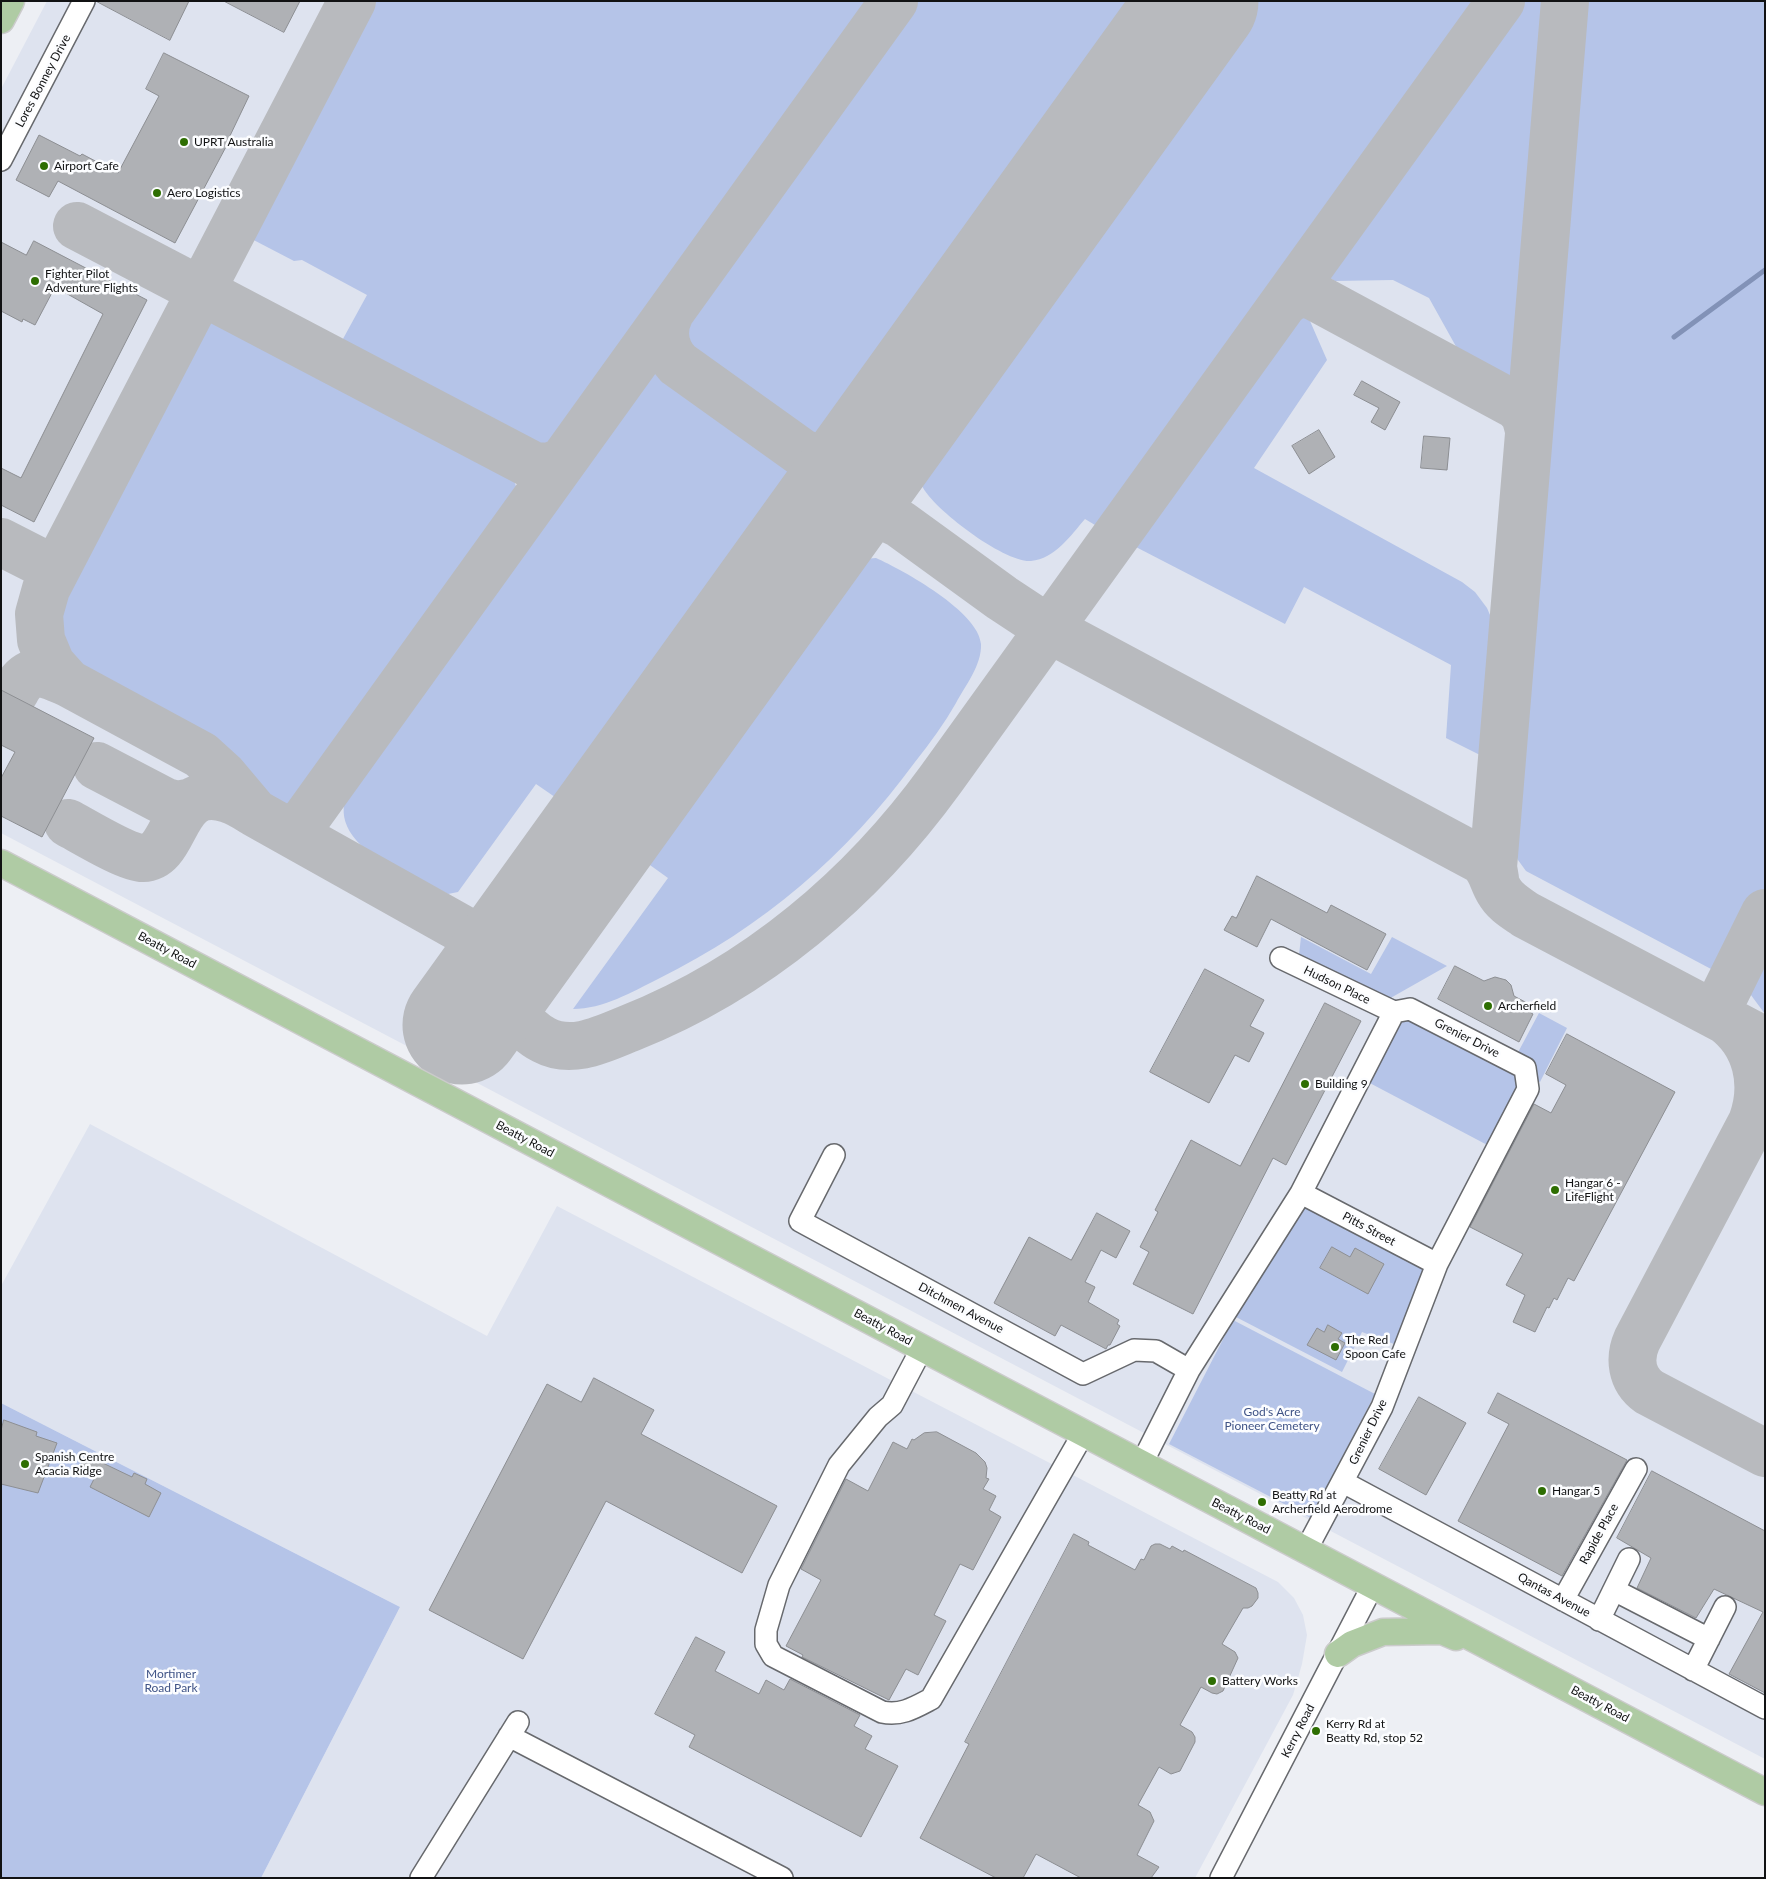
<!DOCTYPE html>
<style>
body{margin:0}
#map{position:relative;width:1766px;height:1879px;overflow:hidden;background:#edeff4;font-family:Lato,sans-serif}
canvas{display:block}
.frame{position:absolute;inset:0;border:2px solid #111213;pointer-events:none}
</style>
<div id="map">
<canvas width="1766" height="1879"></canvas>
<div class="frame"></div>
</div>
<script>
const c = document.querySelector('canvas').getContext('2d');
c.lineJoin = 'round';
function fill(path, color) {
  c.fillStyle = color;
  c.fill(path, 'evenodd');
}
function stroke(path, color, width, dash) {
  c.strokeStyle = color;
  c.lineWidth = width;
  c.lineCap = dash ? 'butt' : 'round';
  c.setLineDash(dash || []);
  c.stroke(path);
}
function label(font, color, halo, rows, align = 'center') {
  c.font = font + ' Lato,sans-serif';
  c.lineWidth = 5;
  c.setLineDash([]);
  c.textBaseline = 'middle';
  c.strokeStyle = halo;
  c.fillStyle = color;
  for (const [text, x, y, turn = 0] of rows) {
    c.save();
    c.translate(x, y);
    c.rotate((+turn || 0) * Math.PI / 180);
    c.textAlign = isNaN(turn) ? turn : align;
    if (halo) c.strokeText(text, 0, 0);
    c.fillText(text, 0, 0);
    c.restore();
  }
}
const built = new Path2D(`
 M47,1H1765V1759L1,833V89Z
 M90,1124L487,1336L557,1206L1278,1582L1294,1598L1303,1615L1307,1635L1302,1664L1293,1695L1195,1878H261L400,1607L1,1403V1286Z`);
const green = new Path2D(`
 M366,1H877L559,447L545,453L518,444L338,348L367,295L302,260L294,261L244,235Z
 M910,1H1148L831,441L825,443L803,434L691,354C682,346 674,338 676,326Z
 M1251,1H1481L1113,513L1095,525L1085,519C1071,535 1055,559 1031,561C1005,563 934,510 922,486C919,480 922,474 924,468L919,463Z
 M1520,1H1549L1517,378L1506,380L1463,359L1429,298L1393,280L1335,281L1324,275Z
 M1584,1H1765V1014L1745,987L1526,871L1518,860L1512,848Z
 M1301,313L1307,316L1310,321L1327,360L1254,468L1462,582L1475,592L1487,608L1496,629L1486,758L1446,738L1451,665L1304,587L1285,624L1134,546L1136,536L1296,314Z
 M219,315L493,461C507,470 518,479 517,497L298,810L261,797L245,785L226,762L212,749L189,734L82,679L74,674L60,658L53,641L50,622L55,599L200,319Z
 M651,370L670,378L783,459C791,467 798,473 800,485L568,806L536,784L458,892L448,894L366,850C336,823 340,804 356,770L642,374Z
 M876,558C903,570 979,612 981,644C982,665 965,686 956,703C944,724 930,743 915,762C846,856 763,927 658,979C632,992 603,1009 573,1009L668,878L636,855L842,570L864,559Z
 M1301,937L1371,974L1392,937L1447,966L1387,1000L1299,955Z
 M1539,1013L1567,1028L1540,1082L1531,1077L1515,1058Z
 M1411,1015L1521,1070L1524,1089L1493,1148L1364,1080L1397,1017Z
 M1305,1200L1432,1267L1402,1347L1362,1332L1342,1372L1234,1316Z
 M1233,1320L1375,1394L1311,1518L1169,1444Z
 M1,1403L400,1607L261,1878H1Z`);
const stream = new Path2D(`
 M1674,337L1765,270`);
const taxiway = new Path2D(`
 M352,1L46,589L39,614L41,640L51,664L68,683L201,755L223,775L255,813L487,943C521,975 498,1016 544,1040C572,1055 603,1039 630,1028C756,978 862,888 941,779L1501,1
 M77,226L186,283H199L210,274
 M1285,302C1294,294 1304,292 1315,297L1517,406L1525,415L1529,430
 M193,307C200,299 208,297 218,300L534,466L549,467L563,461
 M670,313C661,331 664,349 678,364L801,452C828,467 856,462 879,441L978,308
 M1,542L48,566L54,567L59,564
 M720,667L821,533C844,512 873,509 900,524L1002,598L1049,629L1481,860C1492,869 1492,880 1499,891C1505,902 1516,908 1526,915L1765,1041
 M15,692C29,664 45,673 68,683
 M97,766L166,802L177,805L192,802
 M68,823C83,831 129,859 143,858C179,857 170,780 228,799C238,802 247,808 255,813
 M281,827C291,830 300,826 307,817L894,1
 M1495,879L1493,867L1565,1
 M540,913L506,960C497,961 487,961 479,965C448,980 468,1026 502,1015C510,1004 521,993 523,980C524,968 519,957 524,944L616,812
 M1715,1014L1765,913
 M1724,1019C1757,1043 1766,1084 1752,1122L1637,1340C1629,1358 1631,1379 1649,1392L1765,1453`);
const runway = new Path2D(`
 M462,1025L1199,1`);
const building = new Path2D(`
 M96,1H189L170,40Z
 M224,1H300L284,32Z
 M164,53L249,96L227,142L228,143L175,243L58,181L49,197L16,180L39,135L80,156L82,154L118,173L159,96L146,89Z
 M34,241L147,300L34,522L1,505V468L21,478L103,314L55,287L35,325L23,319L22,322L1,311V242L26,255Z
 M1362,381L1400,402L1385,430L1371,422L1379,408L1354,395Z
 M1319,430L1335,457L1309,474L1292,446Z
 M1424,436L1450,438L1447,470L1421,468Z
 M1,690L94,738L42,837L1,816V778L15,752L1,745Z
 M1257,876L1327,913L1331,905L1386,934L1367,970L1271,919L1257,947L1224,930L1232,916L1236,918Z
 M1455,966L1484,981L1495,977L1506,980L1511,985L1514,996L1527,1003L1524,1009L1533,1014L1519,1042L1438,999Z
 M1205,969L1264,1000L1250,1026L1264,1033L1249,1062L1235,1055L1209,1103L1150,1072Z
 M1325,1003L1361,1021L1286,1165L1273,1158L1193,1314L1133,1284L1149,1252L1140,1247L1158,1212L1155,1210L1191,1140L1240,1166Z
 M1567,1034L1675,1092L1574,1281L1568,1278L1557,1300L1554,1298L1549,1308L1547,1307L1535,1332L1513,1322L1525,1295L1506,1285L1523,1254L1470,1227L1534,1104L1551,1113L1566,1085L1546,1074Z
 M1097,1213L1130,1231L1116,1258L1101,1250L1085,1282L1095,1287L1088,1302L1119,1320L1117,1324L1120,1326L1110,1345H1108L1106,1349L1061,1325L1055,1336L994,1303L1029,1237L1071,1260Z
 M1332,1247L1350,1257L1355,1248L1384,1264L1368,1294L1320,1268Z
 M1328,1325L1342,1333L1338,1339L1345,1343L1336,1360L1307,1345L1317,1328L1324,1332Z
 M594,1378L654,1410L641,1434L777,1506L742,1573L606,1501L523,1659L429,1610L547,1384L581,1402Z
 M1498,1393L1627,1460L1562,1576L1458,1521L1509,1424L1488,1413Z
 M1419,1397L1466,1423L1426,1495L1379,1469Z
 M4,1420L37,1432L36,1436L57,1443L38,1493L1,1484V1431Z
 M937,1432L976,1453L985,1462L987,1468L986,1478L989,1479L983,1489L996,1496L989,1510L1001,1517L973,1570L960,1564L934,1615L946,1621L918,1675L906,1669L889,1700L802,1657L803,1655L786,1646L821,1580L801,1569L846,1479L868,1491L893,1442L907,1449L912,1439L914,1440L924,1433Z
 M86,1455L132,1477L134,1473L147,1479L145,1484L161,1493L149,1517L90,1487L95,1477L79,1470Z
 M1652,1471L1765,1531V1693L1729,1674L1763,1612L1714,1589L1696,1618L1637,1588L1651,1558L1617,1538Z
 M1074,1534L1089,1542L1088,1545L1135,1570L1141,1559L1144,1560L1151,1546L1155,1544H1160L1170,1549L1172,1546L1183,1552L1184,1550L1256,1588L1258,1593V1598L1252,1606L1248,1608H1243L1222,1644L1235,1652L1238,1658L1223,1691L1217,1694L1212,1693L1201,1687L1180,1725L1192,1732L1195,1737V1742L1180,1771L1171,1774L1159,1767L1138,1805L1150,1812L1154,1821L1137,1855L1159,1867L1151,1878H1081L1036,1854L1023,1878H996L920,1838L969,1744L965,1742Z
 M696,1637L725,1652L715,1671L759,1694L766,1680L784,1690L790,1679L860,1715L854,1726L872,1736L865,1749L898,1766L861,1837L689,1747L695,1735L655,1714Z`);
const minor = new Path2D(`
 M1,160L84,1
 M1281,958L1394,1012
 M834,1155L800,1221L1083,1374L1134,1350L1156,1351L1189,1370
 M1301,1193L1437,1264
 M922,1348L892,1405L878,1417L839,1465L779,1585L766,1630V1644L773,1656L882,1712C901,1716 914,1708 931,1699L1083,1434
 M1141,1465L1189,1370L1301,1193L1394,1012L1410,1009L1525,1068L1528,1089L1437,1264L1382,1407L1306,1550
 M1343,1482L1765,1708
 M1614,1590L1709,1639
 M1563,1600L1636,1469
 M1599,1620L1629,1559
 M1693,1670L1725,1607
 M509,1736L782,1878
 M421,1878L518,1722
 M1221,1878L1373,1585`);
const major = new Path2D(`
 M1,20L11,1
 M1,863L1765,1792
 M1338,1654L1352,1644L1383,1632L1442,1631L1456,1637`);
const markers = [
 [184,142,5,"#2e6e02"],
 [44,166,5,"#2e6e02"],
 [157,193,5,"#2e6e02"],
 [35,281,5,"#2e6e02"],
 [1488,1006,5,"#2e6e02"],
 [1305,1084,5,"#2e6e02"],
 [1555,1190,5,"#2e6e02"],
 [1335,1347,5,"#2e6e02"],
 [25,1464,5,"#2e6e02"],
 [1542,1491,5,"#2e6e02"],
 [1262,1502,5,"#2e6e02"],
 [1212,1681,5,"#2e6e02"],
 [1316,1731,5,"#2e6e02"]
];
const streetNames = [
 ["Lores Bonney Drive",43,81,-62],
 ["Beatty Road",167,950,28],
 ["Hudson Place",1337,985,26],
 ["Grenier Drive",1467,1038,27],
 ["Beatty Road",525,1139,28],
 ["Pitts Street",1369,1229,28],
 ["Ditchmen Avenue",961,1308,28],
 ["Beatty Road",883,1327,28],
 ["Grenier Drive",1368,1432,-64],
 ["Beatty Road",1241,1516,27],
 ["Rapide Place",1599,1534,-61],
 ["Qantas Avenue",1554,1595,28],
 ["Beatty Road",1600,1704,28],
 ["Kerry Road",1298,1731,-63]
];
const poiNames = [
 ["UPRT Australia",194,142],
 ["Airport Cafe",54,166],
 ["Aero Logistics",167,193],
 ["Fighter Pilot",45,274],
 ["Adventure Flights",45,288],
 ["Archerfield",1498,1006],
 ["Building 9",1315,1084],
 ["Hangar 6 -",1565,1183],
 ["LifeFlight",1565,1197],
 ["The Red",1345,1340],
 ["Spoon Cafe",1345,1354],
 ["Spanish Centre",35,1457],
 ["Acacia Ridge",35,1471],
 ["Hangar 5",1552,1491],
 ["Beatty Rd at",1272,1495],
 ["Archerfield Aerodrome",1272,1509],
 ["Battery Works",1222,1681],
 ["Kerry Rd at",1326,1724],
 ["Beatty Rd, stop 52",1326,1738]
];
const parkNames = [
 ["God's Acre",1272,1412],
 ["Pioneer Cemetery",1272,1426],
 ["Mortimer",171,1674],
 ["Road Park",171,1688]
];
fill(built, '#dee3ef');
fill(green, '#b5c4e8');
stroke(stream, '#8292b7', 5);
stroke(taxiway, '#b8babe', 48);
stroke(runway, '#b8babe', 119);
fill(building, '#afb1b5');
stroke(building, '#8d8f93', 1);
stroke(minor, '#67696d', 24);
stroke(major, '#cbcbcb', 29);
stroke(minor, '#fff', 21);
stroke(major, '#afcba4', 26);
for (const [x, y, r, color] of markers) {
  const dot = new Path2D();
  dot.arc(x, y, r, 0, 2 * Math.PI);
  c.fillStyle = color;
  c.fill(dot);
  stroke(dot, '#fcfdff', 2);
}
label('12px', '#111213', '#fcfdff', streetNames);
label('12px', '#111213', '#fcfdff', poiNames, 'left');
label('12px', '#3f5386', '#fcfdff', parkNames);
</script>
